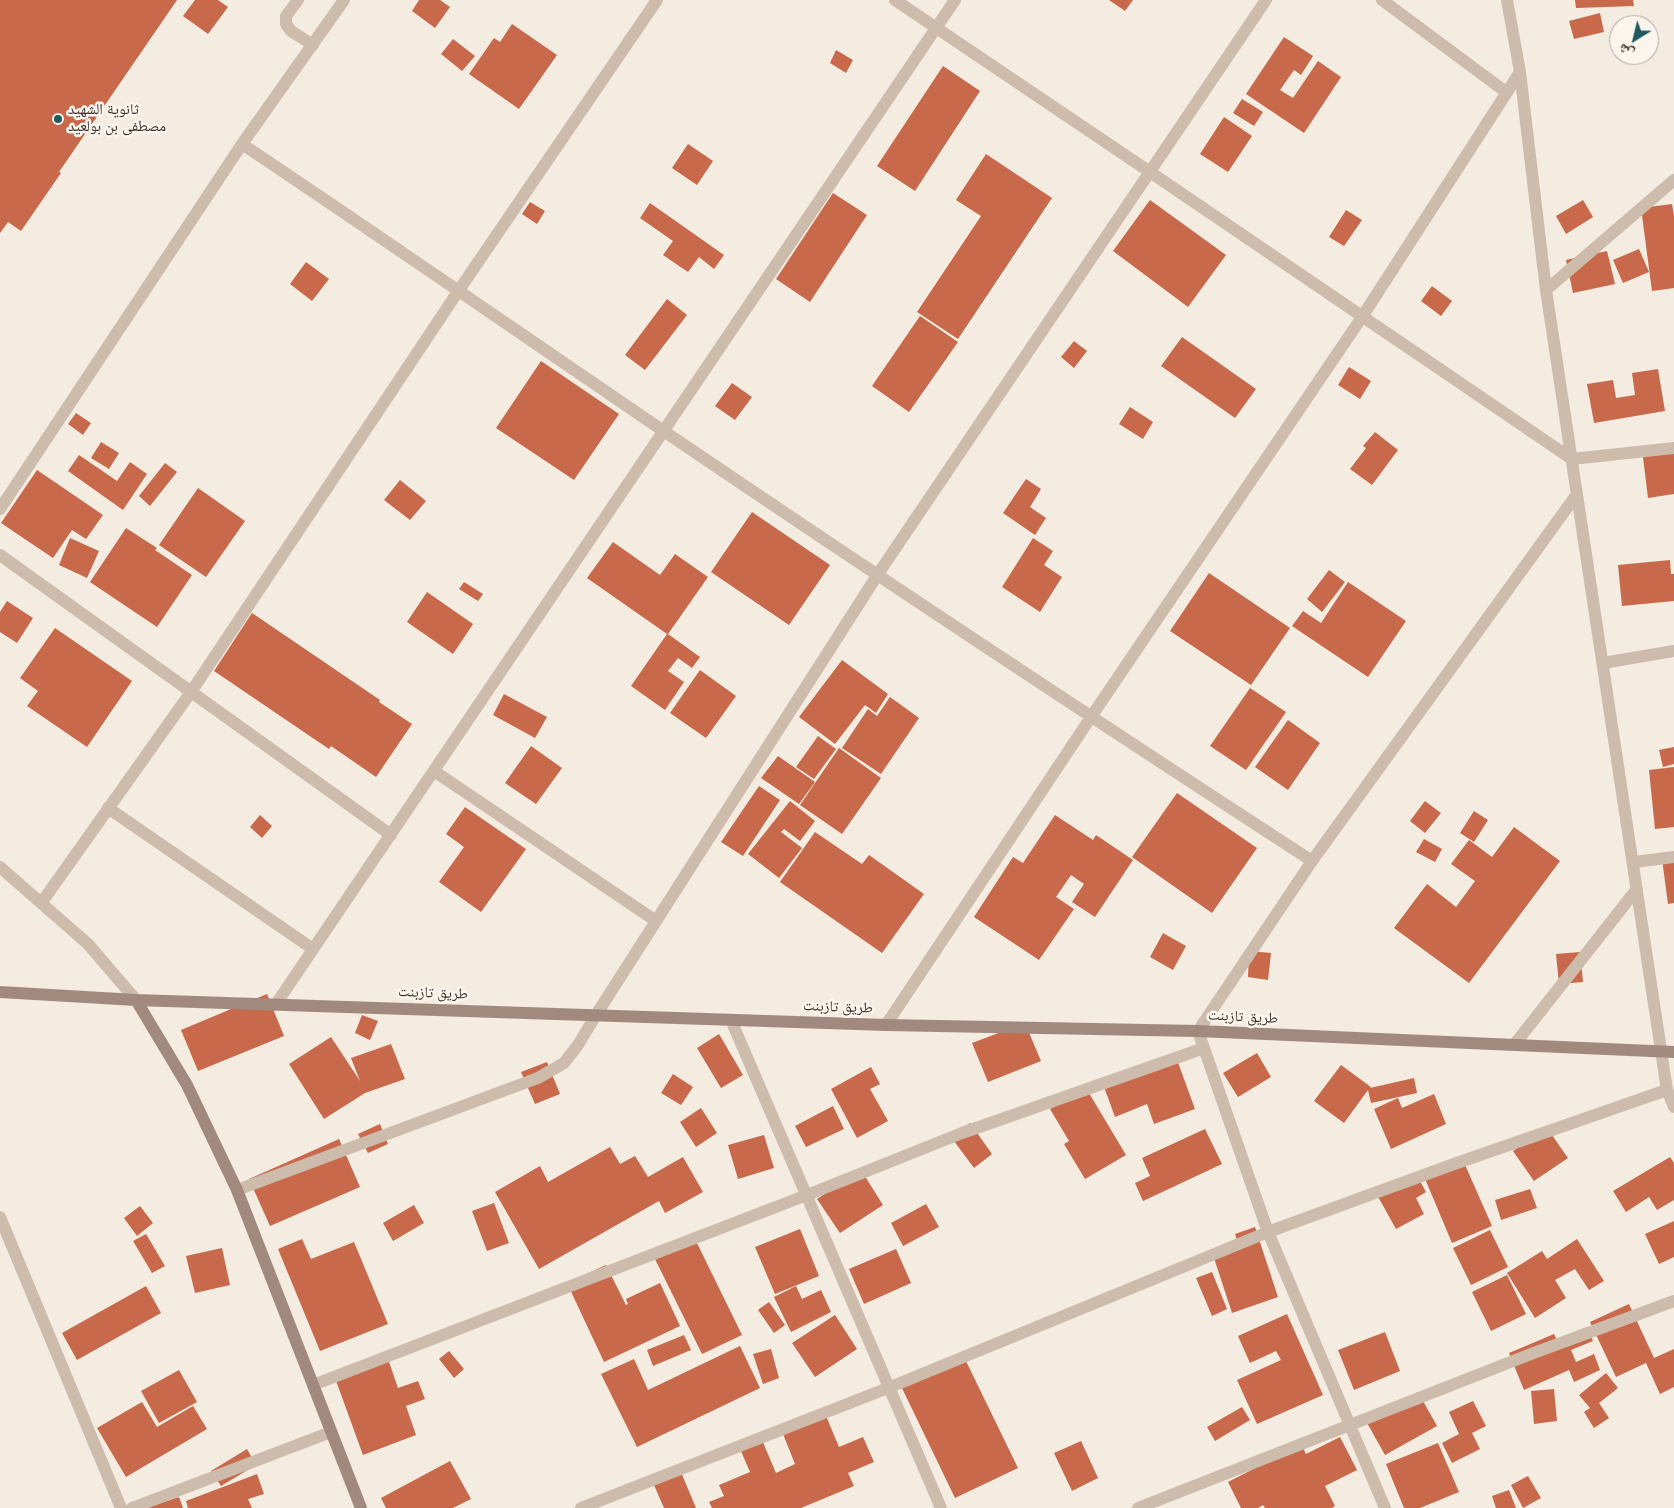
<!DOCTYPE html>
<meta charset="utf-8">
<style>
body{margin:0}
#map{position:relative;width:1674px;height:1508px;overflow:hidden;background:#f4ebe1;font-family:"PT Sans","Noto Naskh Arabic",sans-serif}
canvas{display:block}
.north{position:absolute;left:1609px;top:15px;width:50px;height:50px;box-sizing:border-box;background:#fbf5ee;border:1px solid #aea6a0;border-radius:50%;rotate:216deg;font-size:14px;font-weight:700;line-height:20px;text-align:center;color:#3b302b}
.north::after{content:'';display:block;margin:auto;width:18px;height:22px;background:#1f5a5e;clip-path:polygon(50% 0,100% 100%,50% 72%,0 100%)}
</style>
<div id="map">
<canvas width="1674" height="1508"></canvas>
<div class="north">ش</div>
</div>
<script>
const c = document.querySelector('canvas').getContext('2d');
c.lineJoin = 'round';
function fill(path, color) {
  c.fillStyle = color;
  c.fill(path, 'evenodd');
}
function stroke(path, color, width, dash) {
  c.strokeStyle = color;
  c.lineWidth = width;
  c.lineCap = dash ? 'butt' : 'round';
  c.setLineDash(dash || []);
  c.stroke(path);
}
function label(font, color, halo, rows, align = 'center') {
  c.font = font + ' "PT Sans","Noto Naskh Arabic",sans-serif';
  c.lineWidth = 5;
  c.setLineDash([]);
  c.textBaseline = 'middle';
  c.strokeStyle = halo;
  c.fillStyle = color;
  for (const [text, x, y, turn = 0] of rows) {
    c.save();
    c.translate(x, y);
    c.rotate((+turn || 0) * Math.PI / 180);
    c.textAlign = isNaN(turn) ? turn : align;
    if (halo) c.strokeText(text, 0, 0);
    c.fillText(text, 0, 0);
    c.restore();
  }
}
const building = new Path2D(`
 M0,0H177L59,172L61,173L21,231L8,222L0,233Z
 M195,0H218L228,7L208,34L183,16Z
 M419,0H440L450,7L435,28L412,11Z
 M1109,0H1133L1125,11Z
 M1575,0H1633L1634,6L1576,8Z
 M1600,13L1604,32L1574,39L1569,21Z
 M512,24L557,55L519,109L469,74L494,38L500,42Z
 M1284,37L1313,56L1301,75L1294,70L1280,90L1293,98L1318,61L1341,77L1304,133L1246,94Z
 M453,39L475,56L462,71L441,54Z
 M836,50L853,60L846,73L830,63Z
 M943,66L980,91L915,191L877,166Z
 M1242,99L1263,112L1254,126L1233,113Z
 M1224,117L1252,136L1228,172L1200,154Z
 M688,144L713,161L697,185L672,168Z
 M986,154L1052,198L958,339L917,312L981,216L956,200Z
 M833,193L867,215L810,302L776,279Z
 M1150,200L1226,255L1188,307L1113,251Z
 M1583,200L1593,217L1566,234L1556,216Z
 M530,202L545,211L537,224L522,214Z
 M650,203L724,255L714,269L699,257L688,272L663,255L673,241L640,218Z
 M1672,204L1674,216V288L1652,291L1641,208Z
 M1346,210L1362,220L1344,246L1329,237Z
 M1639,249L1649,272L1623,283L1613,260Z
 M1607,251L1615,284L1573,293L1566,260Z
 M306,262L329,279L312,301L290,284Z
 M1432,286L1452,301L1441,316L1421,301Z
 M667,299L687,315L645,370L625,355Z
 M920,316L958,342L909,412L872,386Z
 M1182,337L1256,389L1235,418L1161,366Z
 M1074,341L1087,351L1074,368L1061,357Z
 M541,361L619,414L574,480L496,428Z
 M1349,367L1371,381L1360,399L1338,385Z
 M1658,369L1665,411L1594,423L1587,384L1613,380L1616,398L1635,395L1632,373Z
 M732,383L752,397L735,420L715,406Z
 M1130,407L1153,422L1143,439L1119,424Z
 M76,413L91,423L83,435L68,424Z
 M1375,432L1398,450L1372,485L1350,469L1366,448L1363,446Z
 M101,442L119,453L109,469L91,458Z
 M1642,449L1674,450V494L1648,498Z
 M79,455L117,481L130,462L147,474L123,510L68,471Z
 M165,463L177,472L150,506L139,496Z
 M37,470L103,515L86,539L72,530L53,558L1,523Z
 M1026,479L1041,489L1030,507L1046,518L1035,535L1003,513Z
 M400,480L426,501L410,520L384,500Z
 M198,488L245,521L206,577L159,545Z
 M752,512L830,565L789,625L711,572Z
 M126,528L157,548L155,550L192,575L157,627L90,582Z
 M70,538L99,551L87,578L59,565Z
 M1033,538L1053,551L1044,565L1062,577L1040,612L1002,587Z
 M613,542L660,575L675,554L708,577L668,634L700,657L692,668L678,658L668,671L684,682L665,710L631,686L667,634L587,578Z
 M1670,560L1671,574H1674V601L1622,606L1618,565Z
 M1329,570L1345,582L1322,612L1307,599Z
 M1209,573L1290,628L1251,685L1170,631Z
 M464,582L483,594L478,601L459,589Z
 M1348,582L1406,621L1368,677L1292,626L1303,611L1321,623Z
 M427,592L473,624L453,654L407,622Z
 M7,601L33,618L17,643L0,632V612Z
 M252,613L380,700L379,702L412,724L376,777L331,746L329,749L214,671Z
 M55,628L132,681L87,747L27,706L38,691L20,678Z
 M842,660L888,694L876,713L865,705L835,744L799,717Z
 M700,670L736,696L706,738L670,713Z
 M1250,688L1286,712L1246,770L1210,746Z
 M504,694L547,717L535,738L493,715Z
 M890,697L919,718L881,774L842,748L868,709L877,716Z
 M1288,720L1320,743L1288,790L1255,767Z
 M818,736L836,749L814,779L796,767Z
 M531,746L562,768L536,804L505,783Z
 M1674,747V764L1663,767L1659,750Z
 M839,748L881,778L842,834L800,805Z
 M778,756L815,782L799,804L761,778Z
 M1674,767V827L1655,829L1649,770Z
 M759,786L780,800L743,856L721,842Z
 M1177,793L1257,848L1212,913L1132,857Z
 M790,801L815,821L800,841L784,829L781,832L802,848L779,878L748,854Z
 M1425,801L1441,813L1425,833L1410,821Z
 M465,807L526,849L481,912L439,882L464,847L446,834Z
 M1474,811L1488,820L1474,842L1460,833Z
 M260,815L272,826L262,838L250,827Z
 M1055,815L1093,840L1096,835L1133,860L1095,917L1072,902L1084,884L1071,875L1056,897L1074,909L1039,960L974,917L1013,857L1023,863Z
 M1514,827L1560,861L1469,983L1394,928L1427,884L1456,907L1475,881L1451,864L1469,840L1492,857Z
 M815,832L862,864L869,855L924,894L882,953L780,882Z
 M1424,839L1442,849L1435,862L1416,852Z
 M1674,858V903L1668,904L1662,859Z
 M1163,933L1186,946L1173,970L1150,957Z
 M1249,951L1271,953L1268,980L1248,977Z
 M1580,952L1583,982L1559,984L1556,954Z
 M267,994L284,1036L198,1071L181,1030Z
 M362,1015L378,1021L370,1040L355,1033Z
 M1025,1023L1041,1061L988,1082L972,1043Z
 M719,1034L743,1075L721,1088L697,1048Z
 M331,1037L360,1081L351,1058L391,1044L405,1079L365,1093L324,1119L289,1064Z
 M1257,1053L1271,1077L1238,1097L1223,1073Z
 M1176,1057L1195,1109L1154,1124L1147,1104L1115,1117L1103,1084Z
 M547,1062L560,1094L535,1104L521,1072Z
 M1341,1065L1371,1087L1370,1088L1414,1078L1417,1093L1371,1103L1368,1090L1344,1123L1314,1101Z
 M871,1067L880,1084L870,1089L888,1121L857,1138L831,1089Z
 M673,1074L693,1087L681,1105L661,1093Z
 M1086,1088L1126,1155L1085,1179L1064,1144L1069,1141L1050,1109Z
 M1434,1094L1446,1124L1391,1149L1374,1109L1398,1098L1402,1108Z
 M833,1106L844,1129L806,1147L795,1126Z
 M701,1108L717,1133L696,1147L680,1122Z
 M970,1123L992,1154L974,1168L951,1137Z
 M380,1124L388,1144L368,1153L358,1134Z
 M1547,1128L1568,1158L1534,1181L1513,1151Z
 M1205,1129L1222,1164L1143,1201L1135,1183L1150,1176L1142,1158Z
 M764,1135L774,1168L738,1179L728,1145Z
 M339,1139L360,1187L270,1226L249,1179Z
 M610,1147L620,1164L635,1156L648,1177L683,1157L703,1192L665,1213L659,1201L539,1269L495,1192L540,1166L548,1182Z
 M1670,1157L1674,1163V1200L1657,1210L1649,1197L1626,1212L1613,1191Z
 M1462,1158L1492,1226L1452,1243L1423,1174Z
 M861,1170L883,1205L840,1233L817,1199Z
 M1415,1172L1426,1192L1416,1198L1424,1214L1396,1229L1376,1193Z
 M1530,1189L1537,1208L1501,1220L1495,1200Z
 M494,1203L509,1243L487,1251L472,1211Z
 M926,1204L939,1227L903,1246L891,1223Z
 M414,1205L424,1223L393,1241L383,1223Z
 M140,1206L153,1223L137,1236L124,1218Z
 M1674,1221V1257L1659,1264L1645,1234Z
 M1255,1227L1278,1297L1232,1313L1214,1258L1240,1249L1235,1234Z
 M800,1229L819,1276L775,1294L755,1247Z
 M1490,1230L1508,1267L1471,1285L1453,1248Z
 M146,1234L165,1266L152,1273L133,1241Z
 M693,1235L742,1335L702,1354L653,1255Z
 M302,1239L311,1259L354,1242L388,1324L320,1351L278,1249Z
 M1577,1239L1604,1281L1589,1290L1575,1269L1555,1280L1566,1298L1535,1318L1507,1273L1542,1251L1547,1259Z
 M222,1248L230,1285L195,1293L186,1256Z
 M896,1249L911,1283L864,1304L849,1269Z
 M606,1265L626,1305L628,1304L626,1299L660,1283L680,1326L604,1362L567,1283Z
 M1212,1272L1227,1309L1212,1316L1196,1278Z
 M1507,1275L1526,1314L1491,1331L1472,1292Z
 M146,1286L161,1313L77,1360L62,1333Z
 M796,1286L802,1299L821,1290L831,1312L791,1332L774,1297Z
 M769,1302L785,1325L774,1333L758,1310Z
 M1629,1304L1654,1358L1674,1349V1387L1660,1394L1646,1363L1616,1377L1590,1322Z
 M1287,1314L1323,1395L1257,1424L1237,1380L1281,1360L1276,1351L1250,1363L1238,1336Z
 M835,1315L857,1349L815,1377L792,1343Z
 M1587,1327L1593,1341L1571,1350L1576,1362L1594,1354L1600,1370L1574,1382L1569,1370L1524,1390L1509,1353L1554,1334L1557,1340Z
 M1385,1332L1400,1371L1354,1390L1338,1350Z
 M684,1335L691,1350L653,1366L647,1350Z
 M740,1346L760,1388L637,1447L601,1374L634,1359L648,1390Z
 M771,1349L779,1378L763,1384L753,1354Z
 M449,1351L464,1369L454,1378L439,1359Z
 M963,1355L1018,1468L955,1498L901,1386Z
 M388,1359L398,1388L418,1381L425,1399L406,1406L416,1435L363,1455L335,1378Z
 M179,1370L197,1402L159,1423L141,1391Z
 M1606,1373L1618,1388L1599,1403L1609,1418L1594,1428L1584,1412L1590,1408L1579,1395Z
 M1554,1389L1557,1421L1534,1424L1531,1391Z
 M1418,1392L1437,1426L1385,1455L1366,1421Z
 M1473,1401L1486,1426L1472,1433L1480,1449L1452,1463L1442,1443L1459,1434L1449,1412Z
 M142,1402L157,1427L193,1406L207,1429L126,1477L97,1428Z
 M1242,1407L1250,1420L1215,1441L1207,1427Z
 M824,1411L839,1447L863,1437L874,1462L848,1473L854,1486L801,1508H712L709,1502L724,1496L719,1485L750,1472L737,1442L759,1433L776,1473L795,1464L781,1429Z
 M1340,1437L1357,1470L1325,1486L1335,1506L1332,1508H1265L1263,1505L1258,1508H1241L1228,1482L1269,1461L1300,1442L1306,1454Z
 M1081,1441L1098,1478L1072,1491L1054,1453Z
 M1438,1443L1459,1492L1420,1508H1404L1386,1464Z
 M247,1449L256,1465L221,1486L211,1471Z
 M450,1461L471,1499L453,1508H386L381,1498Z
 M678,1465L696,1508H664L650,1476Z
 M257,1474L264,1494L248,1499L252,1508H188L186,1501Z
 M1528,1476L1541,1498L1523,1508L1511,1485Z
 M1509,1490L1516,1508H1496L1492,1496Z
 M179,1497L183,1508H146Z`);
const street = new Path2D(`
 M298,0L286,16V24L291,31L313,45
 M895,0L1150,172L1572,459L1674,448
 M1382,0L1506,92
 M1507,0L1520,72L1546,290L1667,1090L1674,1107
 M242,144C384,239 524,336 665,432C879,577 1095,720 1312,861
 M1546,290L1674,180
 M0,509L242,144L344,0
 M0,555L391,835
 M1603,663L1674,651
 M434,771L656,921
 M108,808L313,949
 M1634,862L1674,857
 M0,867L88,944L136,1000
 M42,902L191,692L459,290L657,0
 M276,1004L955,0
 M731,1020L941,1508
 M886,1025L1091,717L1362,317L1520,72
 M1514,1045L1637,889
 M237,1190L538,1078L564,1063L578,1045L596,1015L878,574L1266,0
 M0,1217L121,1508
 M313,1385L807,1195L962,1133L1204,1048
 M132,1508L331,1432
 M581,1508L888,1388L1268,1232L1454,1164L1667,1090
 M1138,1508L1531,1354L1674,1301
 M1385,1508L1268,1232L1198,1031L1312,861L1577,494`);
const secondary = new Path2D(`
 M0,992L136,1000L886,1025L1198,1031L1674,1052
 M136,1000L187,1085L237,1190L361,1508`);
const markers = [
 [58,119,5,"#1f5a5e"]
];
const poiNames = [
 ["ثانوية الشهيد",68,110],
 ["مصطفى بن بولعيد",68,127]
];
const streetNames = [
 ["طريق تازبنت",433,993,2],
 ["طريق تازبنت",838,1007,2],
 ["طريق تازبنت",1243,1017,3]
];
fill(building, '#c8694b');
stroke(street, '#cdbbac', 12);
stroke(secondary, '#a18a7d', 12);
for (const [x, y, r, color] of markers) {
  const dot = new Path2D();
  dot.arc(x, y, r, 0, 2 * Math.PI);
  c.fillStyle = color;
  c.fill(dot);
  stroke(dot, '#fbf5ee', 2);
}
label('15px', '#3b302b', '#fbf5ee', poiNames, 'left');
label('15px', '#3b302b', '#fbf5ee', streetNames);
</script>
